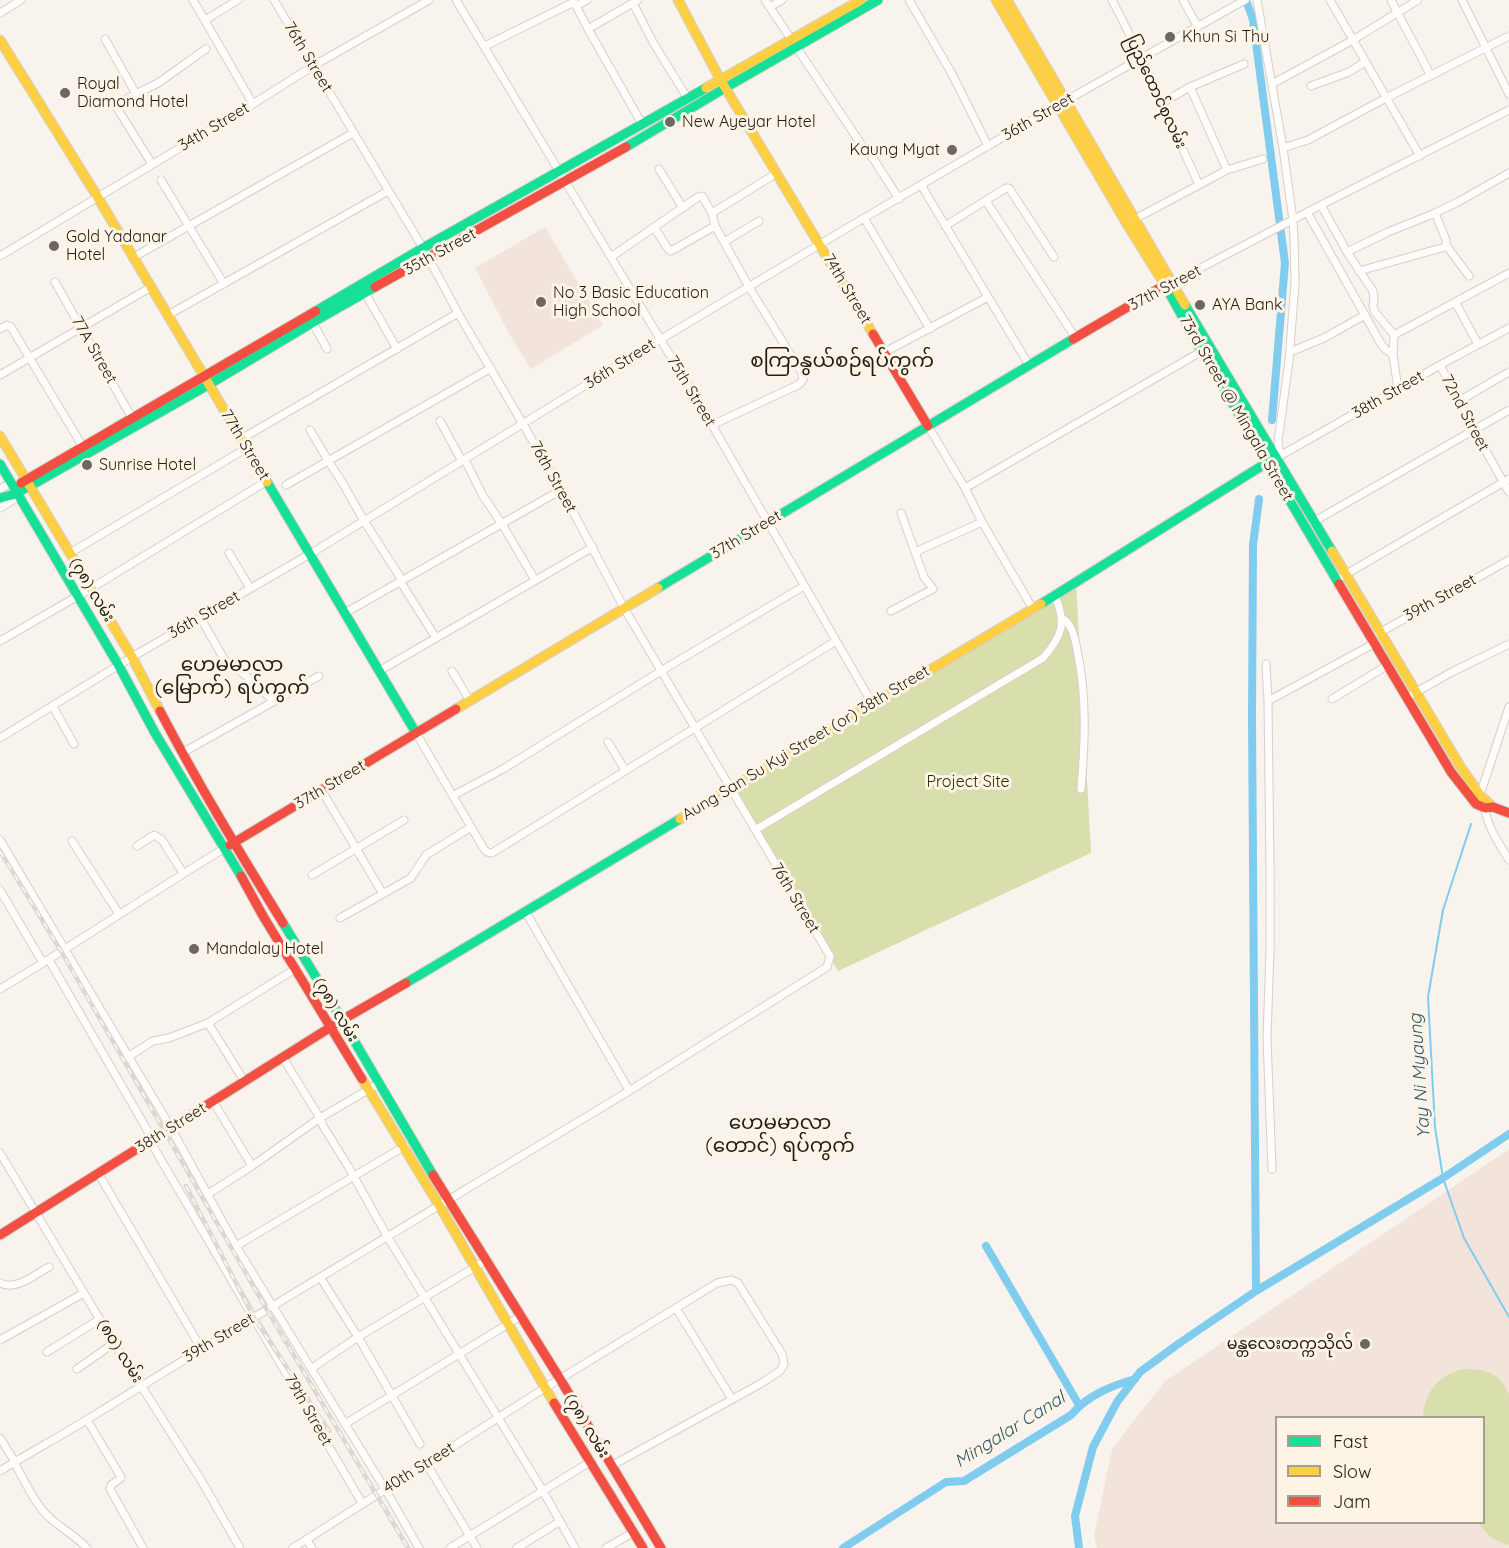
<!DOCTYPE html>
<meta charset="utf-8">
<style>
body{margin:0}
#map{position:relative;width:1509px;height:1548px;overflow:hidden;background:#f8f3ec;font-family:Quicksand,sans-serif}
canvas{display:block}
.legend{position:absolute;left:1275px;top:1416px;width:210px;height:108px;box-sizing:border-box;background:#fef4e6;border:2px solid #a59e93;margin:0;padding:8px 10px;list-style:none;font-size:18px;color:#201c16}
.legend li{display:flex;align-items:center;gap:12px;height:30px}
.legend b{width:30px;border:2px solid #a59e93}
</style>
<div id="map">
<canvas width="1509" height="1548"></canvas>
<ul class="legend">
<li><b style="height:8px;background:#16e098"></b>Fast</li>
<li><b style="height:8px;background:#ffcf43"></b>Slow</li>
<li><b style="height:8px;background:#f24e42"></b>Jam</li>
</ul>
</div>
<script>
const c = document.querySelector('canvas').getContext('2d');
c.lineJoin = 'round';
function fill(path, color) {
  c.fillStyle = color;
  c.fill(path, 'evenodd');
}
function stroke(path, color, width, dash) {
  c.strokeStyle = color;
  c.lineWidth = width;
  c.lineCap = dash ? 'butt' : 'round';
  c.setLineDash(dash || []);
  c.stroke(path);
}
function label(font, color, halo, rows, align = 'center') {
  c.font = font + ' Quicksand,"Noto Sans Myanmar",sans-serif';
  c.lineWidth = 6;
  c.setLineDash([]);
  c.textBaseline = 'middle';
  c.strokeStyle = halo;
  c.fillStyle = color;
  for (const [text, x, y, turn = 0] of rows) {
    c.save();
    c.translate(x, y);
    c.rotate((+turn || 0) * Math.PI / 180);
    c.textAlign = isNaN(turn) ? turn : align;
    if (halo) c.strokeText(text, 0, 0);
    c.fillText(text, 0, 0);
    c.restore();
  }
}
const education = new Path2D(`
 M545,227L603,325L531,369L507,330L475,268Z
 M1509,1149V1548H1097L1094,1536L1112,1449L1164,1382ZM1276,1418H1484V1522H1276Z`);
const green = new Path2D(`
 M1076,583L1091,853L838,971L731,787Z
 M1463,1369C1476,1369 1492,1370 1501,1381C1504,1384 1507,1390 1509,1394V1545C1494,1541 1487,1535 1479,1523L1484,1522V1418L1423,1417C1425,1392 1438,1375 1463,1369Z`);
const stream = new Path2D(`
 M1471,824L1443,910L1428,997L1435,1127L1443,1178L1464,1238L1509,1317`);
const canal = new Path2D(`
 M1246,0L1253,20L1285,263L1272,420
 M986,1246L1079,1405
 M1256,1291L1252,717L1253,545L1259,499
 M843,1548L946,1482L964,1481L1071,1415C1088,1395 1111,1386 1135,1379
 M1079,1548L1075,1516L1093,1447L1117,1402L1140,1372L1181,1342L1256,1291L1443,1178L1509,1134`);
const street = new Path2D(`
 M193,0L253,104
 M456,0L712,425L872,703
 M573,0L588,29L642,124
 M765,0L861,144L874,160L899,199
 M909,0L952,74L988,146
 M1112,0L1141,57L1199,185
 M1183,0L1198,27
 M1257,0L1283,148L1293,220L1294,238L1295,283L1289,361L1278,441L1280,456
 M1330,0L1420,156
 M1391,0L1431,76
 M1462,0L1509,94
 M633,3L654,44L688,99
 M576,6L587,0
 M770,7L782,0
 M0,13L21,0
 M205,20L238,0
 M588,29L638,0
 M105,39L136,94
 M485,46L574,2
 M1272,84L1353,40L1418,0
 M1311,86L1349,72L1365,62
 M1190,87L1244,64
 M1162,103L1190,87L1227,170
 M1283,148L1308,140L1386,98L1509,36
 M152,164L117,108C127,95 144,91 158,83C174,72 190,60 206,49
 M659,169L683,208
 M161,180L224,284
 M921,185L1029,365
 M986,201L1075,337
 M1321,205L1347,252L1373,291L1374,299L1373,306L1375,312L1394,335L1393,355L1398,389
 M1307,212L1380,342L1384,348L1393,355
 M712,213L777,173
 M864,218L930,329
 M1133,220L1227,170L1263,159
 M945,226L1006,188H1009L1054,257
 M654,227L668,249L671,251L715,226
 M724,242L759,221
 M1446,245L1469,276
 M1347,252L1388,232L1433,214L1458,202L1509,173
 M0,256L253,104L313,66L429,0
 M134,257L353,133
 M611,257L698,197L702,196L712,213L715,226L749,287L802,373L803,380L798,385L712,425
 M1359,271L1445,247L1446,245V240L1435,213
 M55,282L132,418
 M1170,284L1321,205L1509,110
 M365,293L397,349
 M1455,302L1478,344
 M168,315L388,191
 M313,323L327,349
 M0,329L7,325L11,327L83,447
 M1394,335L1509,273
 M885,352L988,297
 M1290,352L1324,338L1365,315
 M1440,365L1474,430L1509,492
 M0,375L151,287
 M1459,401L1509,372
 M440,421L462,461
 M928,426L965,488L982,522L1033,609
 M310,430L329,462L342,482L364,521L402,580
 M241,439L458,313
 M1278,457L1440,365L1509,328
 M465,460L483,496L502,524L535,580
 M286,485L491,368
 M965,488L1204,350
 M0,489L11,483
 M0,508L18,497
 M901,513L915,552L982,522
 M1313,522L1509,410
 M70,553L247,448
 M229,553L250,588
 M1343,576L1509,479
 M400,581L436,638
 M891,611L933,589L924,577L915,552
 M345,613L561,490
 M200,617L224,659L255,683L273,701
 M1062,618C1072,624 1075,638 1077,650C1087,696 1085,742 1081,789
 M1379,633L1509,560
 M0,641L90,589L267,481
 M1266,664L1268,701L1270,867V951L1267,1038L1272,1169
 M379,671L593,547
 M452,671L470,701
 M1413,694L1450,673L1509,644
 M1332,699L1388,665
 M1268,701L1375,643
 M53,707L74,744
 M416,733L484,849L487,852L492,853L836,641
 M0,738L132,657L310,554L661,339L864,218L1058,105L1245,0
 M608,742L625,770
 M182,753L319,676
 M322,791L383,894
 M454,795L503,769L661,671L804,586
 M1480,795L1509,707
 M1485,808C1487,827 1499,843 1509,860
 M755,830L1043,658C1062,636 1067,624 1055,596
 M0,840L171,1128L236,1246L385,1489L419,1548
 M72,841L119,914
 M137,846L154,835L162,840L183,873
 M312,875L404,820
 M0,890L43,963
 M525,911L629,1090
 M340,918L411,878L426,855L471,827
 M49,960L153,1140
 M0,989C76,944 149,894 225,848
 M208,1023L245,1082
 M128,1057L153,1041L169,1038L208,1023L295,969
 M283,1058L320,1118L323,1126L348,1166L387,1236L543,1491L575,1548
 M213,1101L252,1166
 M150,1141L362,1503
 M0,1153L114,1343L201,1480L240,1548
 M98,1173L201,1348
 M208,1194L252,1166L320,1118L378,1084
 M236,1246L405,1146
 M320,1277L358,1337L420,1444
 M0,1283C16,1291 34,1275 49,1267
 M676,1308L732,1399
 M0,1340L84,1293
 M47,1352L100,1319
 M312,1368L358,1337L487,1260
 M77,1369L114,1343
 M87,1420L121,1477V1478L111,1485L110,1489L143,1548
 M345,1424L521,1316
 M0,1438L15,1462
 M14,1462C24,1479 35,1505 50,1518C62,1529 76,1536 87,1548
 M426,1463L477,1548
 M0,1471C29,1453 59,1437 88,1419C267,1308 449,1200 629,1091C695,1050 761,1008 827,967L830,956L624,608L578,521L523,424L458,313L423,248L274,0
 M307,1540L312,1548
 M293,1548L545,1388L717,1283L731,1280L738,1283L782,1354L784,1364L780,1371L760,1384L611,1466
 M450,1548L590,1462
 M517,1548L559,1522
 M606,1548L634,1532`);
const fast = new Path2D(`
 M626,147L725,88L878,0
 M1165,285L1202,352L1339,584
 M1185,305L1332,551
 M316,311L423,248L706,88
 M0,464L119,666L155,733L241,876
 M267,482L416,733
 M0,498L12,495L30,486L208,385L322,317L375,287
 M658,588L1073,339
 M1041,604L1268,462
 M283,923L342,1020L433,1175
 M406,983L680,819`);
const slow = new Path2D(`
 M678,0L720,79L873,334
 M996,0L1127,224L1165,285
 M1007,0L1185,305
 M0,40L97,196L267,482
 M706,88L861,0
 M0,436L132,657L160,711
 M1332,551L1460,766L1480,795L1493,807
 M456,709L658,588
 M680,819L1041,604
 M362,1079L439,1205L554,1403`);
const jam = new Path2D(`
 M375,287L626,147
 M873,334L928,426
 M1073,339L1165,285
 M21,483L316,311
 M1339,584L1451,772L1476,804L1485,808L1493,807L1509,813
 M160,711C198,784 240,853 283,923
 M230,845L456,709
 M241,876L263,916L362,1079
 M433,1175L560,1379L661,1548
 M0,1235L342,1020L406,983
 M554,1403L643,1548`);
const rail = new Path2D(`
 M0,851L61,951L267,1310L408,1548
 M186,1186L254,1318L329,1431`);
const markers = [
 [1170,37,6,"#6c6761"],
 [65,93,6,"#6c6761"],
 [670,122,6,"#6c6761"],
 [952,150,6,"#6c6761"],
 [54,246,6,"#6c6761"],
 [541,302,6,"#6c6761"],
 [1200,305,6,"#6c6761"],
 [87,465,6,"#6c6761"],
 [194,949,6,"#6c6761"],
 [1365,1344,6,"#6c6761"]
];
const poiNames = [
 ["Khun Si Thu",1182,37],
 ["Royal",77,84],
 ["Diamond Hotel",77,102],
 ["New Ayeyar Hotel",682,122],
 ["Kaung Myat",940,150,"right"],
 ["Gold Yadanar",66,237],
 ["Hotel",66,255],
 ["No 3 Basic Education",553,293],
 ["High School",553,311],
 ["AYA Bank",1212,305],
 ["Sunrise Hotel",99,465],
 ["Mandalay Hotel",206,949],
 ["မန္တလေးတက္ကသိုလ်",1353,1344,"right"]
];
const streetNames = [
 ["76th Street",308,57,59],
 ["ပြည်ထောင်စုလမ်း",1156,92,65],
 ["36th Street",1038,117,-30],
 ["34th Street",214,127,-31],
 ["35th Street",440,252,-29],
 ["37th Street",1165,288,-28],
 ["74th Street",847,289,59],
 ["77A Street",94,350,60],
 ["36th Street",620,364,-32],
 ["75th Street",691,391,59],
 ["38th Street",1388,395,-30],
 ["73rd Street @ Mingala Street",1236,408,60],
 ["72nd Street",1465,413,62],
 ["77th Street",245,445,59],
 ["76th Street",553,477,61],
 ["37th Street",746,535,-31],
 ["(၇၈) လမ်း",92,590,59],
 ["39th Street",1440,598,-29],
 ["36th Street",204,615,-30],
 ["Aung San Su Kyi Street (or) 38th Street",806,743,-31],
 ["37th Street",330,785,-31],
 ["76th Street",795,898,59],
 ["(၇၈) လမ်း",336,1010,59],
 ["38th Street",171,1128,-32],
 ["39th Street",219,1338,-31],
 ["(၈၀) လမ်း",120,1351,58],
 ["79th Street",308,1410,60],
 ["(၇၈) လမ်း",587,1426,59],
 ["40th Street",419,1468,-32]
];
const parkNames = [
 ["Project Site",968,782]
];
const waterNames = [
 ["Yay Ni Myaung",1420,1076,-94],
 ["Mingalar Canal",1010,1430,-32]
];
const quarterNames = [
 ["စကြာနွယ်စဉ်ရပ်ကွက်",842,361],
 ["ဟေမမာလာ",232,665],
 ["(မြောက်) ရပ်ကွက်",232,688],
 ["ဟေမမာလာ",780,1123],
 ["(တောင်) ရပ်ကွက်",780,1146]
];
fill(education, '#f2e4db');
fill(green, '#d8dfad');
stroke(stream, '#80ccef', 2);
stroke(canal, '#80ccef', 8);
stroke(street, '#d5d0ca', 9);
stroke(fast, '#d5d0ca', 11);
stroke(slow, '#d5d0ca', 11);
stroke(jam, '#d5d0ca', 11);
stroke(street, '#fefdfc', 7);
stroke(fast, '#16e098', 9);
stroke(slow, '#ffcf43', 9);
stroke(jam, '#f24e42', 9);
stroke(rail, '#d9d8d5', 4.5);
stroke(rail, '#fef4e6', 2, [7]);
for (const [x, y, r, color] of markers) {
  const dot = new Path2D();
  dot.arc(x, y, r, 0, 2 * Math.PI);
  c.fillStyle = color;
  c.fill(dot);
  stroke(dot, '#fef4e6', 2);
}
label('16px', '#201c16', '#fef4e6', poiNames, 'left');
label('16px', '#201c16', '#fef4e6', streetNames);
label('16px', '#2a3006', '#fef4e6', parkNames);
label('italic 18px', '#2c5970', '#fef4e6', waterNames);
label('20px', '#201c16', '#fef4e6', quarterNames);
</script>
